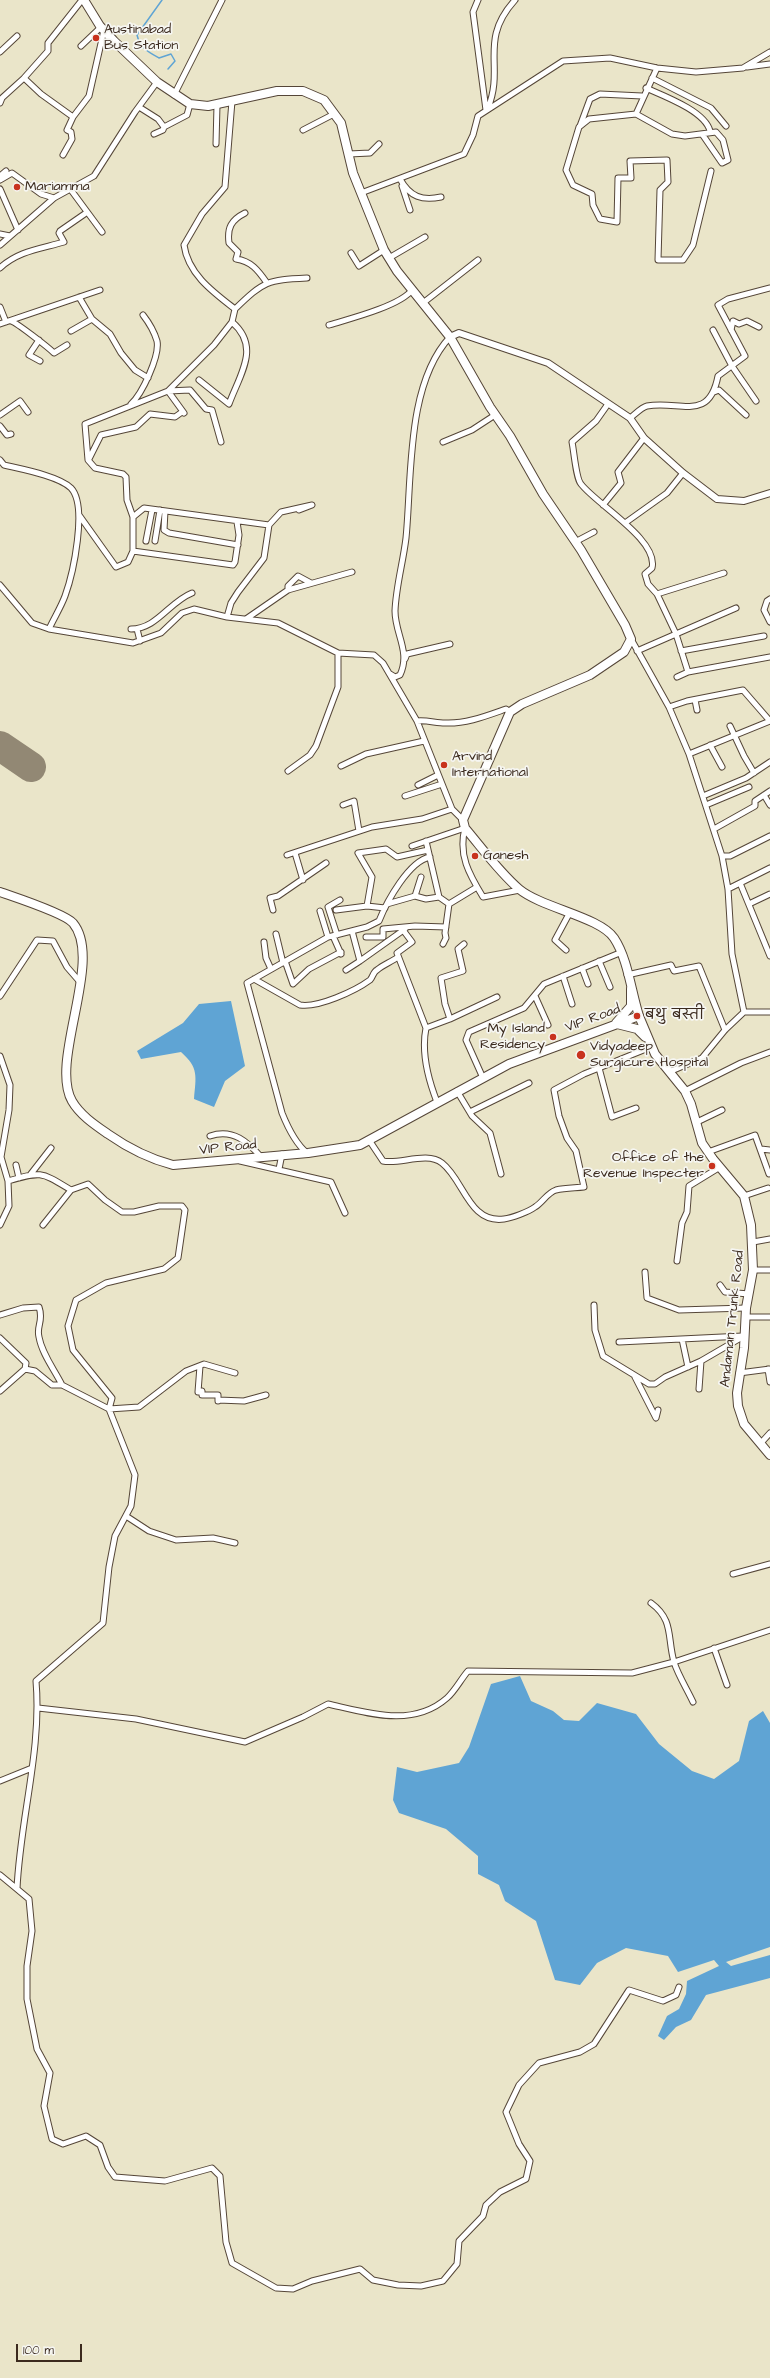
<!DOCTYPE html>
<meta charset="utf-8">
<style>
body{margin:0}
#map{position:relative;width:770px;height:2378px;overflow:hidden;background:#eae5c9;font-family:"Architects Daughter",sans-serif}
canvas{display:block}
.scale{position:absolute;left:16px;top:2344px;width:66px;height:18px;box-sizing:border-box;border:2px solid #3b2a1e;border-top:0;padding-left:5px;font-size:12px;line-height:14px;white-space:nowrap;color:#3b2a1e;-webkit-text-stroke:3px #f6f6f2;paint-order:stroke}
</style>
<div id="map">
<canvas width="770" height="2378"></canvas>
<div class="scale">100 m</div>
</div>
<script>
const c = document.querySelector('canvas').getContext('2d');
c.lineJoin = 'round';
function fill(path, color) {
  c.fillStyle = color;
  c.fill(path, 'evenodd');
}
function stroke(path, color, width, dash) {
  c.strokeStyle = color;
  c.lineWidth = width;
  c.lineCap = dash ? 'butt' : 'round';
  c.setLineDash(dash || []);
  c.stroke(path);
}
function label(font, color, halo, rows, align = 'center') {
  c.font = font + ' "Architects Daughter","Playpen Sans Deva",sans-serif';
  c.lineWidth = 3.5;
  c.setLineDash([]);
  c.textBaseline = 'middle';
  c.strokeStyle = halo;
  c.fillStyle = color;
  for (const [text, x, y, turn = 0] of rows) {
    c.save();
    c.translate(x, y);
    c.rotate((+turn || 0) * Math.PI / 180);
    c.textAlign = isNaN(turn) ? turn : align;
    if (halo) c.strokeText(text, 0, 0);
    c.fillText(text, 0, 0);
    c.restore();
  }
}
const water = new Path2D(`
 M231,1001L245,1066L225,1081L214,1107L194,1099C196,1076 199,1068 181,1052L141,1059L137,1051L183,1023L199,1004Z
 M520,1676L531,1701L553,1711L564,1720L579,1721L597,1703L636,1714L659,1744L692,1771L714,1779L739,1761L749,1721L763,1711L770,1723V1947L726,1962L731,1966L770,1955V1978L706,1995L691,2020L676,2027L664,2040L658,2036L667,2016L679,2009L686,1994L687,1981L719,1966L714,1960L678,1972L668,1956L626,1948L597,1963L580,1985L555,1980L536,1921L505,1901L499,1885L478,1874V1856L446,1829L399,1813L393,1800L397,1767L417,1772L459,1763L469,1747L491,1684Z`);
const stream = new Path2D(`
 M162,0L137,35C140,48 148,52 159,58L171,54L175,61L168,69`);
const runway = new Path2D(`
 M0,746L31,767`);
const minor = new Path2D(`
 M478,0L473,12L486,110
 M81,46L101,27
 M0,52L17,36
 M747,67L770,64
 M24,78L48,51V43L82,0
 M652,78L711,108L726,126
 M646,88C664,96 705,111 710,131
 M174,95L222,0
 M0,103L2,98L24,78L41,94L73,117L89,96L104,30
 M139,107L158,119L164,127
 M488,108C505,66 478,41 515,0
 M636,114L657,68
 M580,126L590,99L600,94L642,96
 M303,130L334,114
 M154,134L163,130L164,127L187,115L190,104
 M702,134L722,163L728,160L723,140L716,132L685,136L672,134L636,114L589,119L579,127L566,170L573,185L592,194L593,205L600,219L617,222L618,178H631L630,161L667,160L668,182L660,190L658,260H683L693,245L711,171
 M216,144L217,105
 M349,154L370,153L379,144
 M63,155L72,139L71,132L67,130L73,117
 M0,176L6,171
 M400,179C410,197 422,201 441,197
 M0,180L12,173L41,194L54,198
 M402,186L410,210
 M0,189L18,230
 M71,190L102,232
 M361,193L464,154L473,135L478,116L563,61L610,58L657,68L696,72L743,68L770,52
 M245,213C231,220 227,228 229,243L238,252L236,259C251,261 258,270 267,283
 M0,234L10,236
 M0,245L54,198L94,176L135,112L157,82
 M351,253L359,266L384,250
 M389,258L425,237
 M0,268C18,251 40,249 64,242L59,233L60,231L86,213
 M79,297L92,319L110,334L121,353L135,370L148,378
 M423,303L478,260
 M0,307L6,322
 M235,309C264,281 267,280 307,278
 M11,321C17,323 48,347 54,353L67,345
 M0,324L100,290
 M329,325C349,319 400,306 412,290
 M713,330L732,366L756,401
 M731,330L733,321L739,324L747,321L759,327
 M71,331L92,319
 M39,340L29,355L40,361
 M199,380L229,404C240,374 261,347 232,322
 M714,392L719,390L746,415
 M131,404C142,394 160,356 157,341C154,331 150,324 143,315
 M608,404L596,421L572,442C574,451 576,479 581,484C596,504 659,540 652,568L645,574L648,584L657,594L676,634L736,608
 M184,413L168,391L190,390L206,409L212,410L221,442
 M0,415L20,401L28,412
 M630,418C634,415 642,407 647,406C680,400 709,423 718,376L745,356L718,305L728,299L770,288
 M0,426L7,435L11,434
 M443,442L472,430L495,415
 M89,459L101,435L136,427L150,414L175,417L182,412
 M0,460L4,465C21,469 59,476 71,488C88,506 73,574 65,596C61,607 54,618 49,629
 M603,505L621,483L618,472L644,438
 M165,511L164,530L169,533L238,545
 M79,515L116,567L128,562L133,551V517L127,500L126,477L123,474L95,468L88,460L85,424L168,391L214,345L232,322L235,309C213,292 188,274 184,245L202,214L225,187L232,101
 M133,517L144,508L269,525
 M625,523L667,493L683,473
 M146,541L152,510
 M155,541L160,510
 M575,542L594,532
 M133,551L233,565L235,562L239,535L237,522
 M0,585L32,623L49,629L133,643L161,633L182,613L194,609L227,617L278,623L338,653V687L316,746L310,755L288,771
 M288,590V586L298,576L311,583
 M657,594L724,573
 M770,599L767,601L764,610L770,622
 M227,617L231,603L238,592L264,558L269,525L281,512L312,505L299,510
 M246,619L288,590L352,572
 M131,629C157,629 169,602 192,593
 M137,629L140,641
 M631,639L669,707L687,701L743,690L770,721
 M637,651L676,634L688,672L770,657
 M681,651L764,636
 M338,653L374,655L383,663L417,721L452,809L463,820
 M405,659L407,654L450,644
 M390,674L395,677L400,675C411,652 395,634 395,611C396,586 403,563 406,538C412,478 406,384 450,337
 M677,677L688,672
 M695,700L697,710
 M669,707L689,754L722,856L728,889L732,954L744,1012
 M417,721C427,720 436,723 445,723C466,724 486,716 506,709L510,712
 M730,726L744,756L754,773
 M710,745L722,767
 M689,754L770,721
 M341,766L366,754L424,741
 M418,785L438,775
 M764,795L770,805
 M405,796L442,784
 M703,796L746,778L770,762
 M343,805L354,801L359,831
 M706,805L749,787
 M465,828C458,855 469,874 483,897L520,890
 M714,829L755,806V801L770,791
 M426,841L439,897
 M412,846L465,828
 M295,853L303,880
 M287,855L372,827L422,819L452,809
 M722,856H730L770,836
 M740,883L770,868
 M728,889L740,883L770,956
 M415,896L421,877
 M387,904L415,896L426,899L439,897L449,904
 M749,904L770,894
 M367,906L372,877L358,853L386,849L397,857L428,850
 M273,910L270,898L278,896L326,863
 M336,910L367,906L385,908
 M320,911L328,937
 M403,930L412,942L397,953L426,1028C421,1053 428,1079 437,1102
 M276,934L283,963
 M337,935L328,907L340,900
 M333,936L341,954
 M366,937H383V929L415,926L446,927
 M264,942L266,958L271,969
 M443,944L446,938L445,933L449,904L477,887
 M566,950L555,940L569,914
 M285,961L293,984L309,969L341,952
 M360,961L405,929
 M599,961L610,987
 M582,968L588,984
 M346,970L360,961L352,931
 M627,975L671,965L674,971L699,966L725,1030
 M563,976L572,1004
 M254,979L300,1005C318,1008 355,991 370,980C373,977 373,972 377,970C383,965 391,962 398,957
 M0,996L37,940L53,941L67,967L80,982
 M535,996L548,1025
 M450,1019L497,997
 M426,1028L450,1019L445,1004L441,978L463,971L458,949L464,944
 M0,1056L10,1085L9,1110L1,1157L8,1181L9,1206L0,1225
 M599,1068L612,1117L636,1108
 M669,1072L702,1058L725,1030L744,1012H770
 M483,1078L466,1040L469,1032L524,1008L544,984L622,952
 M457,1091L472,1116L490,1133L501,1174
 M685,1091L741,1063L770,1052
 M470,1112L529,1083
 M697,1122L722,1110
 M210,1136C233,1128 248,1142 262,1158
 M369,1140L383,1161C399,1165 427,1151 442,1163C464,1180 469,1224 504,1219C512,1218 528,1212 535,1207C543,1202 547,1193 556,1190C565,1188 575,1188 584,1187L576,1151L567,1138L559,1116L554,1090L584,1074L651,1047
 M761,1149L770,1150
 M708,1152L755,1135L769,1174
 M307,1153C295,1143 288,1128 282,1113L247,983L328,937L367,927L379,921C387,901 409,861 430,857
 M240,1161L331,1182L345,1213
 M16,1165L19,1178
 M279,1169L282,1154
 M30,1175L51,1148
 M8,1181C42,1171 41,1172 71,1190L88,1184L105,1200L122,1212H134L159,1206H182L185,1210L178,1258L164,1269L106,1283L76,1300L68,1326L73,1350L112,1398L109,1409L135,1475L131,1506L115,1536L109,1567L103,1623L36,1681C42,1750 20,1819 17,1889L29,1899L32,1931L27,1966V1999L37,2049L50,2073L44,2106L52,2139L63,2144L86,2136L100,2145L108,2167L115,2177L165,2181L212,2168L220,2176L226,2242L232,2263L276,2288L293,2289L312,2281L360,2269L373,2280L398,2285L421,2286L443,2281L457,2264L459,2241L483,2216L486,2205L500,2192L526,2179L530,2161L519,2144L506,2112L519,2085L539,2063L580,2052L594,2044L629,1990L663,2001L676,1995L679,1987
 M744,1196L768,1188
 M43,1225L71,1190
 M753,1242L770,1239
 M677,1261L682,1223L687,1212L689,1186L720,1167
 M753,1270H770
 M645,1272L647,1298L679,1310L746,1308
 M720,1285L725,1292L749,1294
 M594,1305L595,1330L603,1356L649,1384H655L665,1377L701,1361L744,1336
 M0,1315L23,1308L39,1307C44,1321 36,1326 39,1337C42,1354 54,1369 62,1385
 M745,1317H770
 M0,1338L26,1363L25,1369
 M682,1339L688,1367
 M619,1342L743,1336
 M200,1366L198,1392L202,1391V1395H218V1401
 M768,1369L770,1382
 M739,1373L770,1369
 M635,1377L656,1418L658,1410
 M699,1389L701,1361
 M0,1391L25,1369L35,1371L52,1385H62L109,1409L139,1407L186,1371L204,1364L235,1373
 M218,1400L244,1401L266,1395
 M760,1444L770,1433
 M126,1516L149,1531L176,1540L213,1538L235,1543
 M733,1574L770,1564
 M651,1603C674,1620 667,1637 674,1662C678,1675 687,1689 693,1702
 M714,1648L727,1685
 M38,1708L136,1719L245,1742L303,1717L328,1704C368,1713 413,1728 447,1698C455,1691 461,1679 468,1671L632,1673L674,1662L770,1630
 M0,1781L32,1768
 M0,1875L17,1889`);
const tertiary = new Path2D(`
 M450,337L459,333L548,363L630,418L644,438L683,473L717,499L744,501L770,493`);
const primary = new Path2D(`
 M84,0L100,26L114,41L157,82L190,104L208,106L277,91H303L324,100L341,123L353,173L384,250L397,271L450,337L490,407L510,436L543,494L581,550L625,625L631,639L624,652L590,675L522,704L510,712L463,820L465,828C482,848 499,872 519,889C542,908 600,917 614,938C628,959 631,991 639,1016`);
const trunk = new Path2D(`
 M0,892C14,897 64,913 73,923C104,960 49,1061 72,1101C80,1115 95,1125 108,1134C128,1148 150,1159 173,1165L308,1153L360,1145L509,1064L639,1016L655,1054L685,1091L691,1104L702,1143L713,1159L744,1196L751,1225L753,1270L746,1308L744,1348L737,1393L738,1406L744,1424L770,1455
 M616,1023L631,1006V989
 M617,1024L637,1029L645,1037`);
const markers = [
 [96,38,4,"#c8321e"],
 [17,187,4,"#c8321e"],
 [444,765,4,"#c8321e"],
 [475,856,4,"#c8321e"],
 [637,1016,4,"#c8321e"],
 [553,1037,4,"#c8321e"],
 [581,1055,5,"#c8321e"],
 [712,1166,4,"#c8321e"]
];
const poiNames = [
 ["Austinabad",104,30],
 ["Bus Station",104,46],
 ["Mariamma",25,187],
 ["Arvind",452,757],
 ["International",452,773],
 ["Ganesh",483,856],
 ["बथु बस्ती",645,1016],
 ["My Island",545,1029,"right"],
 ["Residency",545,1045,"right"],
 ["Vidyadeep",590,1047],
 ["Surgicure Hospital",590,1063],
 ["Office of the",704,1158,"right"],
 ["Revenue Inspecter",704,1174,"right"]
];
const streetNames = [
 ["VIP Road",593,1019,-20],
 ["VIP Road",228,1148,-6],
 ["Andaman Trunk Road",733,1319,-84]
];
fill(water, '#5fa4d4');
stroke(stream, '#5fa4d4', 1.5);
stroke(runway, '#928874', 30);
stroke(minor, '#554638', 7);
stroke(tertiary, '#554638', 8);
stroke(primary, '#554638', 10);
stroke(trunk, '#554638', 10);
stroke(minor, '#fff', 5);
stroke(tertiary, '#fff', 6);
stroke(primary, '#fff', 8);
stroke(trunk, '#fff', 8);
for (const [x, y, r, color] of markers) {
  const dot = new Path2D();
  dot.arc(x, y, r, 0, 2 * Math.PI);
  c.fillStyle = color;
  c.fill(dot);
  stroke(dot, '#f6f6f2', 1.5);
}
label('14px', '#3b2a1e', '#f6f6f2', poiNames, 'left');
label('14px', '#3b2a1e', '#f6f6f2', streetNames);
</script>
